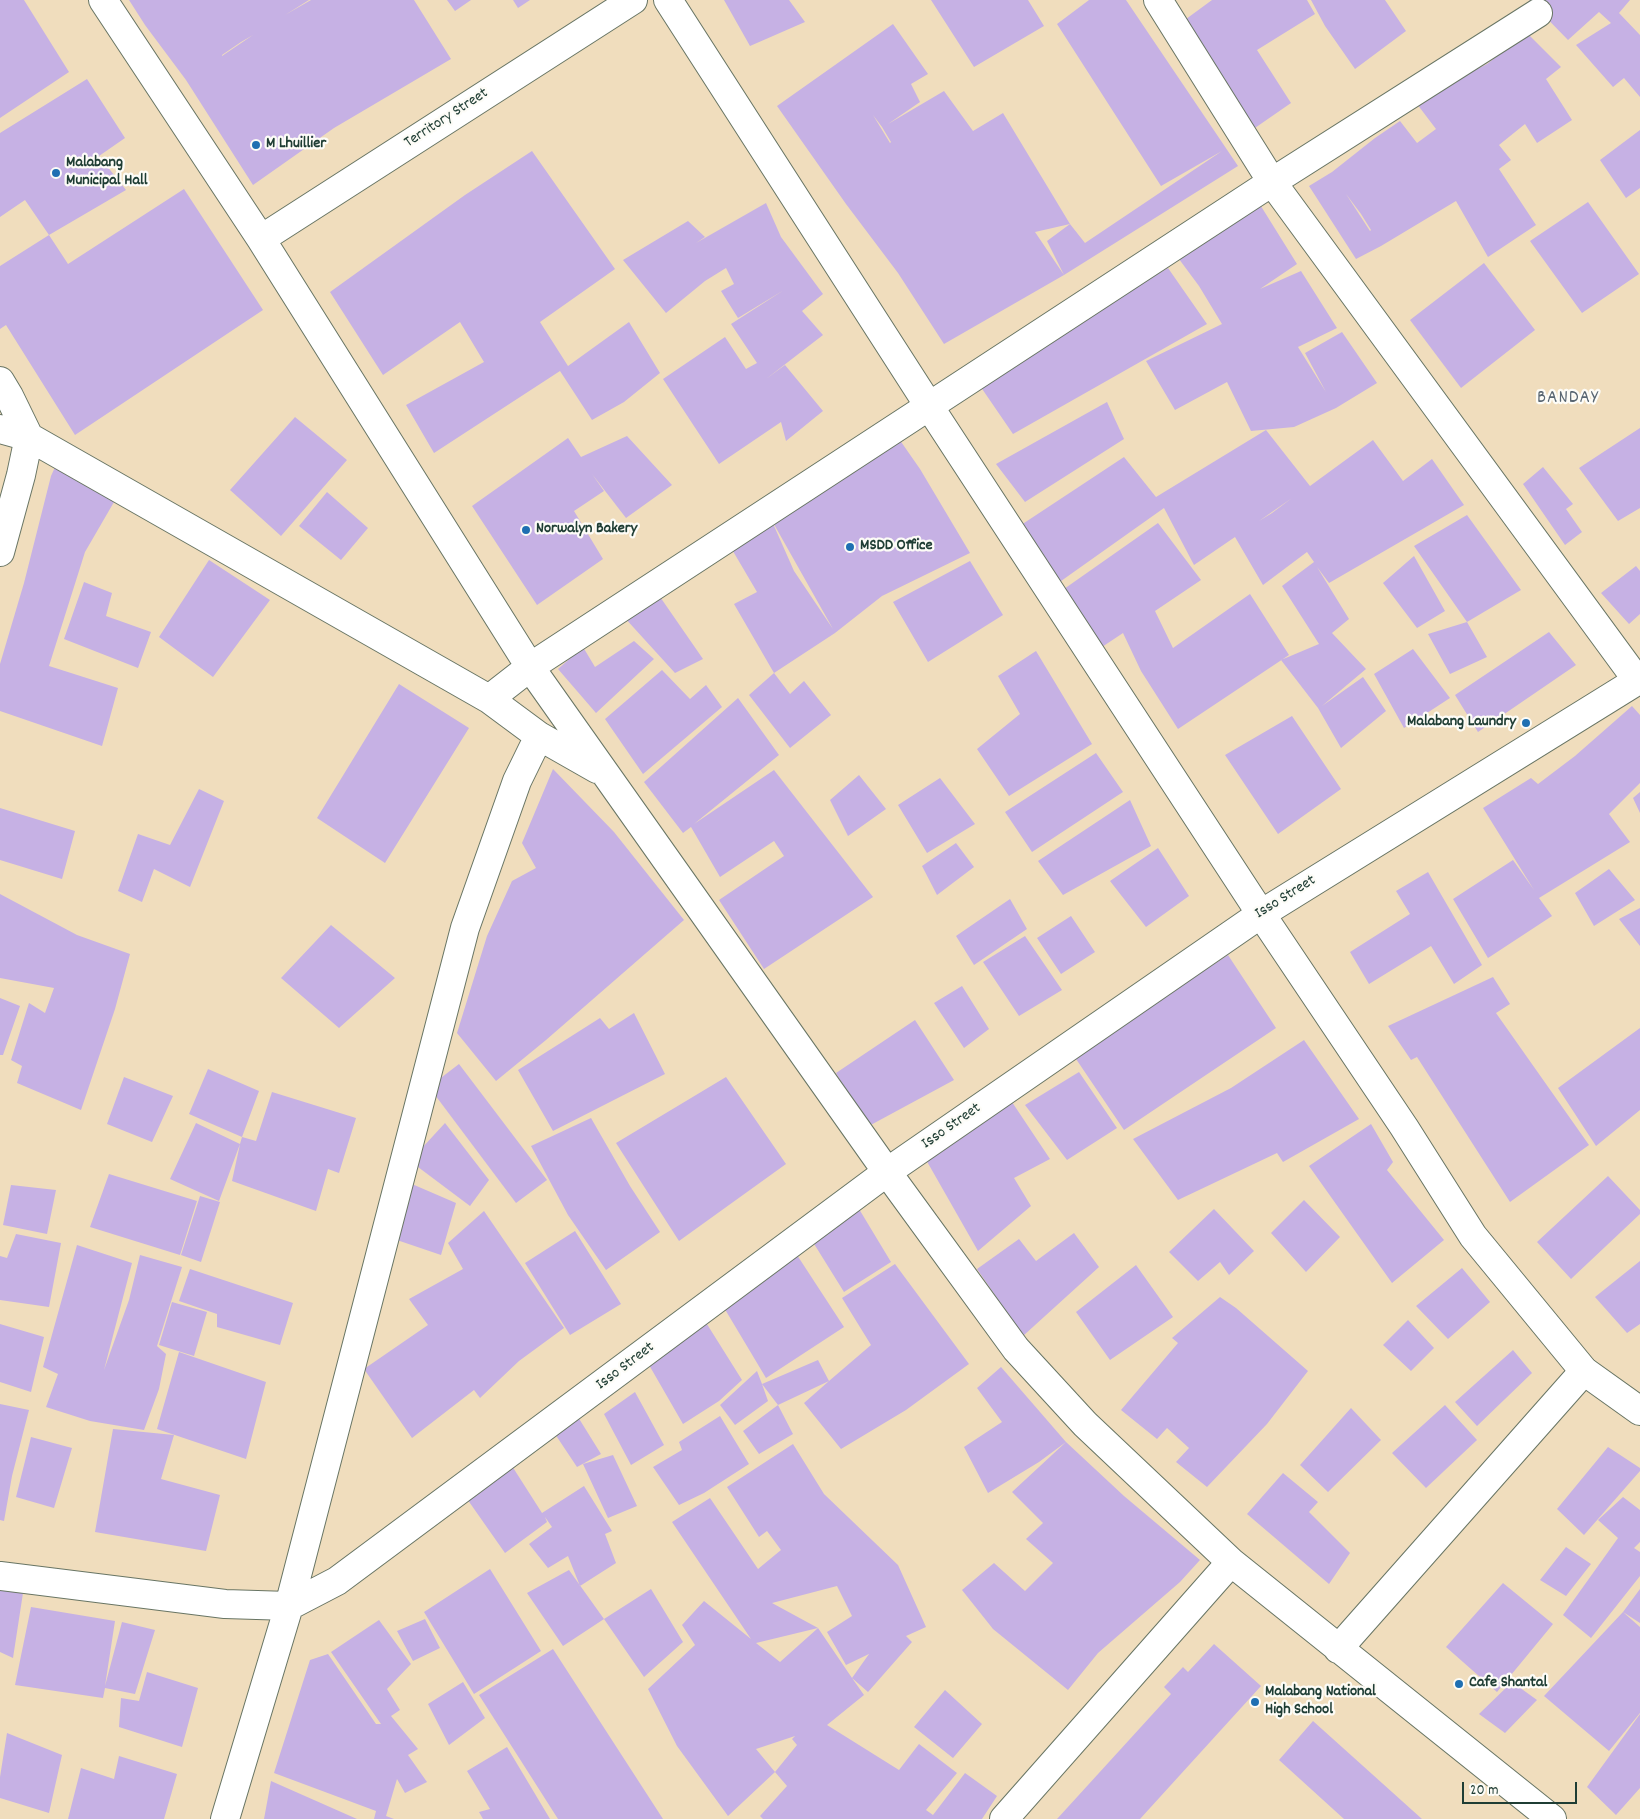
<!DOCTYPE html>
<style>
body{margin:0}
#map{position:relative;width:1640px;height:1819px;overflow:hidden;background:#f0ddbd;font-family:Dekko,sans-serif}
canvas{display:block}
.scale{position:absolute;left:1462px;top:1782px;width:115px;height:22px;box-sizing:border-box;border:2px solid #1f3d34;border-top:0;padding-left:6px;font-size:15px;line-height:18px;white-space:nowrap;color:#1f3d34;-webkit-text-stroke:4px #fdfcf7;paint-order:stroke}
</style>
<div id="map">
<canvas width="1640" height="1819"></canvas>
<div class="scale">20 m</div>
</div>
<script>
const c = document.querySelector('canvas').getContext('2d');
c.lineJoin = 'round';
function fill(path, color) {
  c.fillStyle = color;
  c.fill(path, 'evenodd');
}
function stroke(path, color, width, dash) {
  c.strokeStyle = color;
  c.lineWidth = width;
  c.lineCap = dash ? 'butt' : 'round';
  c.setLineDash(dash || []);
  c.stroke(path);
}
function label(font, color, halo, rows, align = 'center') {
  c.font = font + ' Dekko,sans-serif';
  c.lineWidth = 4.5;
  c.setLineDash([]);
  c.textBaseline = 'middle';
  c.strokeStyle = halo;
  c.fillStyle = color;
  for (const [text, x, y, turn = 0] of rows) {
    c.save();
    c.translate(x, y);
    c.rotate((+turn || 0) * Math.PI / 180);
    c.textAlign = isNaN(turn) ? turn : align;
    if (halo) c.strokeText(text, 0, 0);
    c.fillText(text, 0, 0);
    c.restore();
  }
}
const building = new Path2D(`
 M0,0H24L69,72L0,118Z
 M129,0H309L285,15L311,0H414L451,59L334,128L253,185L186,80L145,25ZM253,35L222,56V55L241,42Z
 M447,0H471L455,11Z
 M513,0H530L518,8Z
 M724,0H789L805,22L750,46Z
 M931,0H1028L1044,26L974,67Z
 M1089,0H1126L1238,166L1064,275L944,344L898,273L846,204L777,106L893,24L928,74L911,84L920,102L888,124L944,91L973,131L1003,113L1070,224L1035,232L1064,275L1047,241L1070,224L1085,243L1222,151L1161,186L1057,24ZM873,115L882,127L891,142L890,143Z
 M1212,0H1307L1315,14L1257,50L1291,103L1252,130L1182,22Z
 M1311,0H1385L1406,31L1355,69L1325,26Z
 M1529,0H1630L1619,13L1640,35V97L1624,78L1613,87L1576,45L1611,23L1599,12L1568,40Z
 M1527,33L1561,67L1546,79L1572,120L1537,143L1525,124L1499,145L1511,160L1499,169L1536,225L1488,257L1456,201L1381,246L1356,259L1309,186L1332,172L1375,138L1400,121L1417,143L1436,129L1417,104L1448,84L1487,64ZM1346,194L1361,214L1371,230L1370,231Z
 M87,79L125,138L99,156L126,190L49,235L25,200L0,217V133Z
 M1640,130V188L1626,198L1600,160Z
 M532,151L615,269L540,322L568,366L629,322L660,373L624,402L592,420L560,371L434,453L406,405L484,362L460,322L383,375L330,292L465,195Z
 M184,189L263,310L75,435L6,325L0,329V266L49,235L68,264Z
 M1588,202L1639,274L1582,313L1530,241Z
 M766,203L781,237L823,294L802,311L823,335L766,379L785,365L823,411L786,441L781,422L719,464L663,379L725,337L746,369L757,363L731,324L784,290L738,318L721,291L734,284L726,268L705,281L666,313L623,260L688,221L705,237L696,243Z
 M1259,203L1297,264L1260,289L1301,271L1337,328L1298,347L1326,392L1305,353L1342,332L1377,383L1336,408L1294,427L1251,431L1227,382L1175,410L1146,361L1222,324L1199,286L1176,255Z
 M1484,263L1535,330L1461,388L1410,320Z
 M1168,268L1207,324L1013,434L976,380Z
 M1107,402L1124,439L1025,502L996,464Z
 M295,417L347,460L281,536L230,490Z
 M1640,428V508L1618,521L1579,468Z
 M1266,430L1310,486L1373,440L1403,481L1432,459L1464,505L1329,583L1317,567L1349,619L1332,633L1366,669L1322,706L1363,677L1386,711L1341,748L1318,708L1281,660L1319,644L1282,586L1314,562L1307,552L1263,585L1235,537L1194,565L1164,508L1054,586L1018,527L1124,457L1156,497ZM1292,498L1272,513L1259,521Z
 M627,436L672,485L626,518L592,474L604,491L574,511L603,559L537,605L472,506L568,438L581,457Z
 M897,436L920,469L970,553L882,596L835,633L774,673L790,694L804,681L831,715L790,748L749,695L774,673L734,604L757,592L727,541ZM771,519L833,629L794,571Z
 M56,465L114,502L85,552L49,666L118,688L102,746L0,711V664L24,583L51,476Z
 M1543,467L1573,504L1566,509L1582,532L1565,545L1523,484Z
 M327,492L368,528L341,560L299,526Z
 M1467,515L1521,590L1467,622L1414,546Z
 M1158,523L1201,580L1155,611L1173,648L1250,594L1289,655L1178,729L1141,671L1123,633L1102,647L1064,589Z
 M1414,556L1445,611L1417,628L1383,583Z
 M209,560L270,600L213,677L159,637Z
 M970,561L1003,615L928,662L893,602Z
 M1636,566L1640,571V614L1629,624L1601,593Z
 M84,582L112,593L106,616L151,632L138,668L64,639Z
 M656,591L703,659L675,673L624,617Z
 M1467,622L1487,657L1450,674L1428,634Z
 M1549,632L1576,665L1478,732L1455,695Z
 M634,641L654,659L596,713L558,669L583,647L595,667Z
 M1413,649L1450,698L1404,728L1374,674Z
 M1036,651L1092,744L1009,796L977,749L1020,714L998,676Z
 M662,670L690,699L706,685L722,707L643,774L605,719Z
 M399,684L469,728L385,863L317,818Z
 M738,698L779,755L694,824L774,770L873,897L764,969L719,900L784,856L774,841L720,877L691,827L683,833L644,782Z
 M1632,706L1640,715V783L1609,814L1630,842L1539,898L1552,916L1488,958L1453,899L1513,860L1534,890L1483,808L1531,778L1538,784L1575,756Z
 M1292,716L1341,789L1278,834L1225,755Z
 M1096,753L1123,792L1032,852L1005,812Z
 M553,769L614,832L684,920L546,1040L496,1081L457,1033L487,936L512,881L536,868L522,843Z
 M859,775L886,809L848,836L830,800Z
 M940,778L975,824L927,853L898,805Z
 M199,789L224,801L190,887L154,869L142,902L118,891L138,834L170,845Z
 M1640,792V813L1633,798Z
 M1130,800L1151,846L1063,895L1038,861Z
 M0,808L75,831L62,879L0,860Z
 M956,843L974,867L937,895L922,866Z
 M1158,848L1189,896L1146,927L1110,881Z
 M1609,869L1635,900L1594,926L1575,893Z
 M1428,872L1482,965L1454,984L1431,946L1369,984L1350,952L1410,914L1396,891Z
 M0,894L77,935L130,954L115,1009L81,1110L17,1083L22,1066L11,1060L29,1003L45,1013L54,988L0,978Z
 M1010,899L1027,929L974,965L956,936Z
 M1640,908V946L1619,919Z
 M1071,916L1095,952L1061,974L1037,938Z
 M331,925L395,978L339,1028L281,978Z
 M1025,936L1062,990L1019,1016L983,962Z
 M1228,955L1276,1028L1124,1130L1074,1056Z
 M1493,977L1510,1004L1496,1013L1589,1145L1510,1202L1417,1057L1411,1060L1388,1026Z
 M962,986L989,1029L964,1048L934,1003Z
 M0,998L20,1006L3,1055H0Z
 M634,1013L665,1074L553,1131L518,1070L600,1018L609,1029Z
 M915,1020L954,1080L867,1127L836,1073Z
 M1640,1028V1110L1596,1146L1558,1088Z
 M1304,1040L1359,1119L1283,1162L1277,1153L1178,1200L1133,1139L1231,1088Z
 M459,1064L547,1180L516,1203L429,1087Z
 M208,1069L259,1091L242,1137L189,1114Z
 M1079,1072L1117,1128L1067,1160L1025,1105Z
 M124,1077L173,1096L152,1142L107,1124Z
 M726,1077L786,1164L679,1241L616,1143Z
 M272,1092L356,1118L339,1173L328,1169L316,1211L232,1181L240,1144L219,1201L170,1179L196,1123L240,1144L242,1137L256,1141Z
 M1010,1099L1050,1159L1014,1178L1031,1206L978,1251L925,1158Z
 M591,1118L630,1186L660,1232L606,1270L568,1215L531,1146Z
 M445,1123L489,1180L470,1206L410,1161Z
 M1371,1124L1393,1162L1387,1170L1444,1240L1392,1283L1309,1166Z
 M109,1174L197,1201L180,1255L90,1227Z
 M1608,1176L1640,1210V1214L1571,1279L1537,1242Z
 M405,1181L456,1203L441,1255L388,1237Z
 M11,1185L56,1190L47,1234L3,1225Z
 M200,1196L220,1202L201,1262L181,1255Z
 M1304,1200L1340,1237L1306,1272L1271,1233Z
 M856,1204L891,1262L844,1292L811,1239Z
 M1214,1209L1254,1251L1229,1275L1220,1262L1198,1281L1169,1252Z
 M484,1211L564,1328L519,1361L480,1398L474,1390L412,1438L364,1369L428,1325L409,1299L463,1269L448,1243Z
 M575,1231L621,1304L570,1335L525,1263Z
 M1074,1233L1099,1267L1023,1336L977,1269L1019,1239L1036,1261Z
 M16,1234L61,1243L49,1307L0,1300V1256L7,1258Z
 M77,1245L132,1263L104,1370L129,1300L140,1255L182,1267L157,1346L166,1354L159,1389L144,1430L90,1421L46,1407L58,1374L43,1367Z
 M797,1255L844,1327L766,1378L723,1306Z
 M1640,1261V1324L1627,1333L1595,1297Z
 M895,1264L969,1364L906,1410L841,1449L804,1403L829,1381L778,1405L762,1384L768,1401L735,1425L720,1405L757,1371L762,1384L818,1360L829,1381L871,1345L842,1298Z
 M1136,1265L1173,1317L1110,1360L1076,1312Z
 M1462,1268L1490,1302L1448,1339L1416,1306Z
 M190,1269L293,1303L280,1345L217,1327V1314L179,1301Z
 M1220,1297L1236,1308L1308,1371L1267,1424L1207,1487L1176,1462L1189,1448L1167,1428L1157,1439L1121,1410L1178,1343L1172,1338Z
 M172,1302L207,1312L194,1356L159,1345Z
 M1408,1320L1434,1348L1411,1371L1383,1345Z
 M705,1321L742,1380L719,1401L683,1424L645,1358Z
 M0,1324L44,1337L31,1392L0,1382Z
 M1513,1350L1532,1373L1477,1426L1455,1402Z
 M179,1352L266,1382L246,1459L157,1429Z
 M1001,1367L1066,1442L1039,1462L988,1493L964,1447L1002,1422L977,1388Z
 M635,1392L664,1445L631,1465L604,1414Z
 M0,1404L29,1410L12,1476L4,1521L0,1520Z
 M778,1405L793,1434L759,1454L743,1431Z
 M1445,1405L1477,1440L1426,1488L1392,1453Z
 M1351,1408L1381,1440L1328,1492L1300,1465Z
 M720,1416L749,1464L704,1493L679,1505L653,1467L682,1450L679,1442Z
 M578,1417L601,1454L577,1467L553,1431Z
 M113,1429L174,1435L161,1479L220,1495L206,1551L95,1532Z
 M31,1437L72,1448L54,1508L16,1497Z
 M1066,1442L1124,1496L1200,1560L1180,1582L1098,1653L1068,1690L993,1629L962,1590L994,1563L1025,1591L1053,1563L1026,1539L1043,1523L1012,1492Z
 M793,1444L824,1494L898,1565L926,1627L906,1636L912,1642L868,1692L852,1678L864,1695L827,1725L899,1770L919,1744L957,1773L926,1810L933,1815L965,1773L997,1796L982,1819H763L760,1816L787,1786L775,1772L797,1745L792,1739L795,1736L756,1749L775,1772L728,1816L677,1746L648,1689L695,1645L682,1625L704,1601L751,1639L672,1522L710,1498L758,1569L781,1550L767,1531L759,1537L727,1487ZM837,1586L852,1616L827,1632L846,1665L869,1654L852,1678L818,1628L780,1662L756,1643L818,1628L772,1603Z
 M1608,1447L1640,1468V1471L1584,1535L1557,1509Z
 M613,1455L637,1506L608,1518L583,1464Z
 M512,1466L542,1513L584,1486L612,1531L605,1534L616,1563L580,1586L568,1556L548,1568L529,1544L552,1527L545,1517L547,1522L505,1553L465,1496Z
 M1283,1473L1318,1502L1309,1512L1350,1553L1329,1584L1247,1514Z
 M1623,1497L1640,1510V1542L1634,1548L1640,1552V1576L1591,1638L1563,1615L1618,1538L1598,1520Z
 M1566,1547L1591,1564L1566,1596L1540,1580Z
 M490,1569L541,1651L474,1694L424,1612Z
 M569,1570L604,1619L563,1646L527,1593Z
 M1503,1583L1553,1624L1497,1692L1446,1647Z
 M0,1589L23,1593L13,1658L0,1652Z
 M651,1589L683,1642L644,1677L604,1619Z
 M1640,1589V1623L1623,1612Z
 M31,1607L115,1621L105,1686L122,1622L155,1630L135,1694L105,1688L103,1698L15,1685Z
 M1623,1612L1640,1627V1713L1609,1751L1544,1696Z
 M425,1619L440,1648L413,1661L397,1631Z
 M379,1620L411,1664L387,1689L400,1710L391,1716L418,1749L408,1755L427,1782L405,1793L397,1779L386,1816L394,1819H374L376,1811L274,1773L310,1660L328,1654L376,1724H381L331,1652Z
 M1214,1644L1261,1686L1140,1819H1057L1171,1694L1164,1687L1183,1667L1188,1672Z
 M553,1649L663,1819H558L479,1695Z
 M147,1672L198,1688L182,1747L119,1727L121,1698L139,1701Z
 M463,1682L485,1718L449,1745L428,1704Z
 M1512,1682L1537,1700L1505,1733L1479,1714Z
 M945,1690L982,1724L953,1758L914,1727Z
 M1640,1714V1788L1616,1815L1587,1787Z
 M1313,1721L1422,1819H1344L1279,1760Z
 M7,1733L62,1755L49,1813L0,1798V1777Z
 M507,1747L550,1819H483L479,1812L490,1809L467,1771Z
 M119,1756L177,1774L164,1819H68L81,1768L114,1779Z
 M271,1781L357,1819H264Z`);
const minor = new Path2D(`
 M103,0L261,239L530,667L887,1172L1016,1349L1085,1424L1231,1562L1552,1819
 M1158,0L1272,182L1637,680
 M261,239L633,0
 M0,381L9,396L29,437L21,475L0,552
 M0,429L29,437L489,699L539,736L597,769
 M489,699L530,667L1272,182L1538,13
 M0,1576L225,1604L289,1606L337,1581L887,1172L1261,914L1640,679
 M1338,1649L1584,1371
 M225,1819L289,1606L465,928L517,781L539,736
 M1004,1819L1231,1562`);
const tertiary = new Path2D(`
 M668,0L929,406L1261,914L1404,1127L1473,1236L1584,1371L1640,1411`);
const markers = [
 [256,145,5,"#1f6fb2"],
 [56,173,5,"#1f6fb2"],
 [526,530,5,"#1f6fb2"],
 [850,547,5,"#1f6fb2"],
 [1526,723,5,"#1f6fb2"],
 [1459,1684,5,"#1f6fb2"],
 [1255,1702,5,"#1f6fb2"]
];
const streetNames = [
 ["Territory Street",447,119,-33],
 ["Isso Street",1286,898,-32],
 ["Isso Street",952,1127,-35],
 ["Isso Street",626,1367,-37]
];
const poiNames = [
 ["M Lhuillier",266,145],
 ["Malabang",66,164],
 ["Municipal Hall",66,182],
 ["Norwalyn Bakery",536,530],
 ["MSDD Office",860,547],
 ["Malabang Laundry",1516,723,"right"],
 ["Cafe Shantal",1469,1684],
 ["Malabang National",1265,1693],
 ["High School",1265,1711]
];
const quarterNames = [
 ["BANDAY",1568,399]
];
fill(building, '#c6b1e4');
stroke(minor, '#687564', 30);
stroke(tertiary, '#687564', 30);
stroke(minor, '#fff', 28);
stroke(tertiary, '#fff', 28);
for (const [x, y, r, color] of markers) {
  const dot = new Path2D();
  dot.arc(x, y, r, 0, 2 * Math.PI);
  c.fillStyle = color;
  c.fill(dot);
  stroke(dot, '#fdfcf7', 2);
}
label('16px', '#1f3d34', '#fdfcf7', streetNames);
label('bold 16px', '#1f3d34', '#fdfcf7', poiNames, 'left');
c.letterSpacing = '1px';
label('19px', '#596672', '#fdfcf7', quarterNames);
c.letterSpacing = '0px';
</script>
